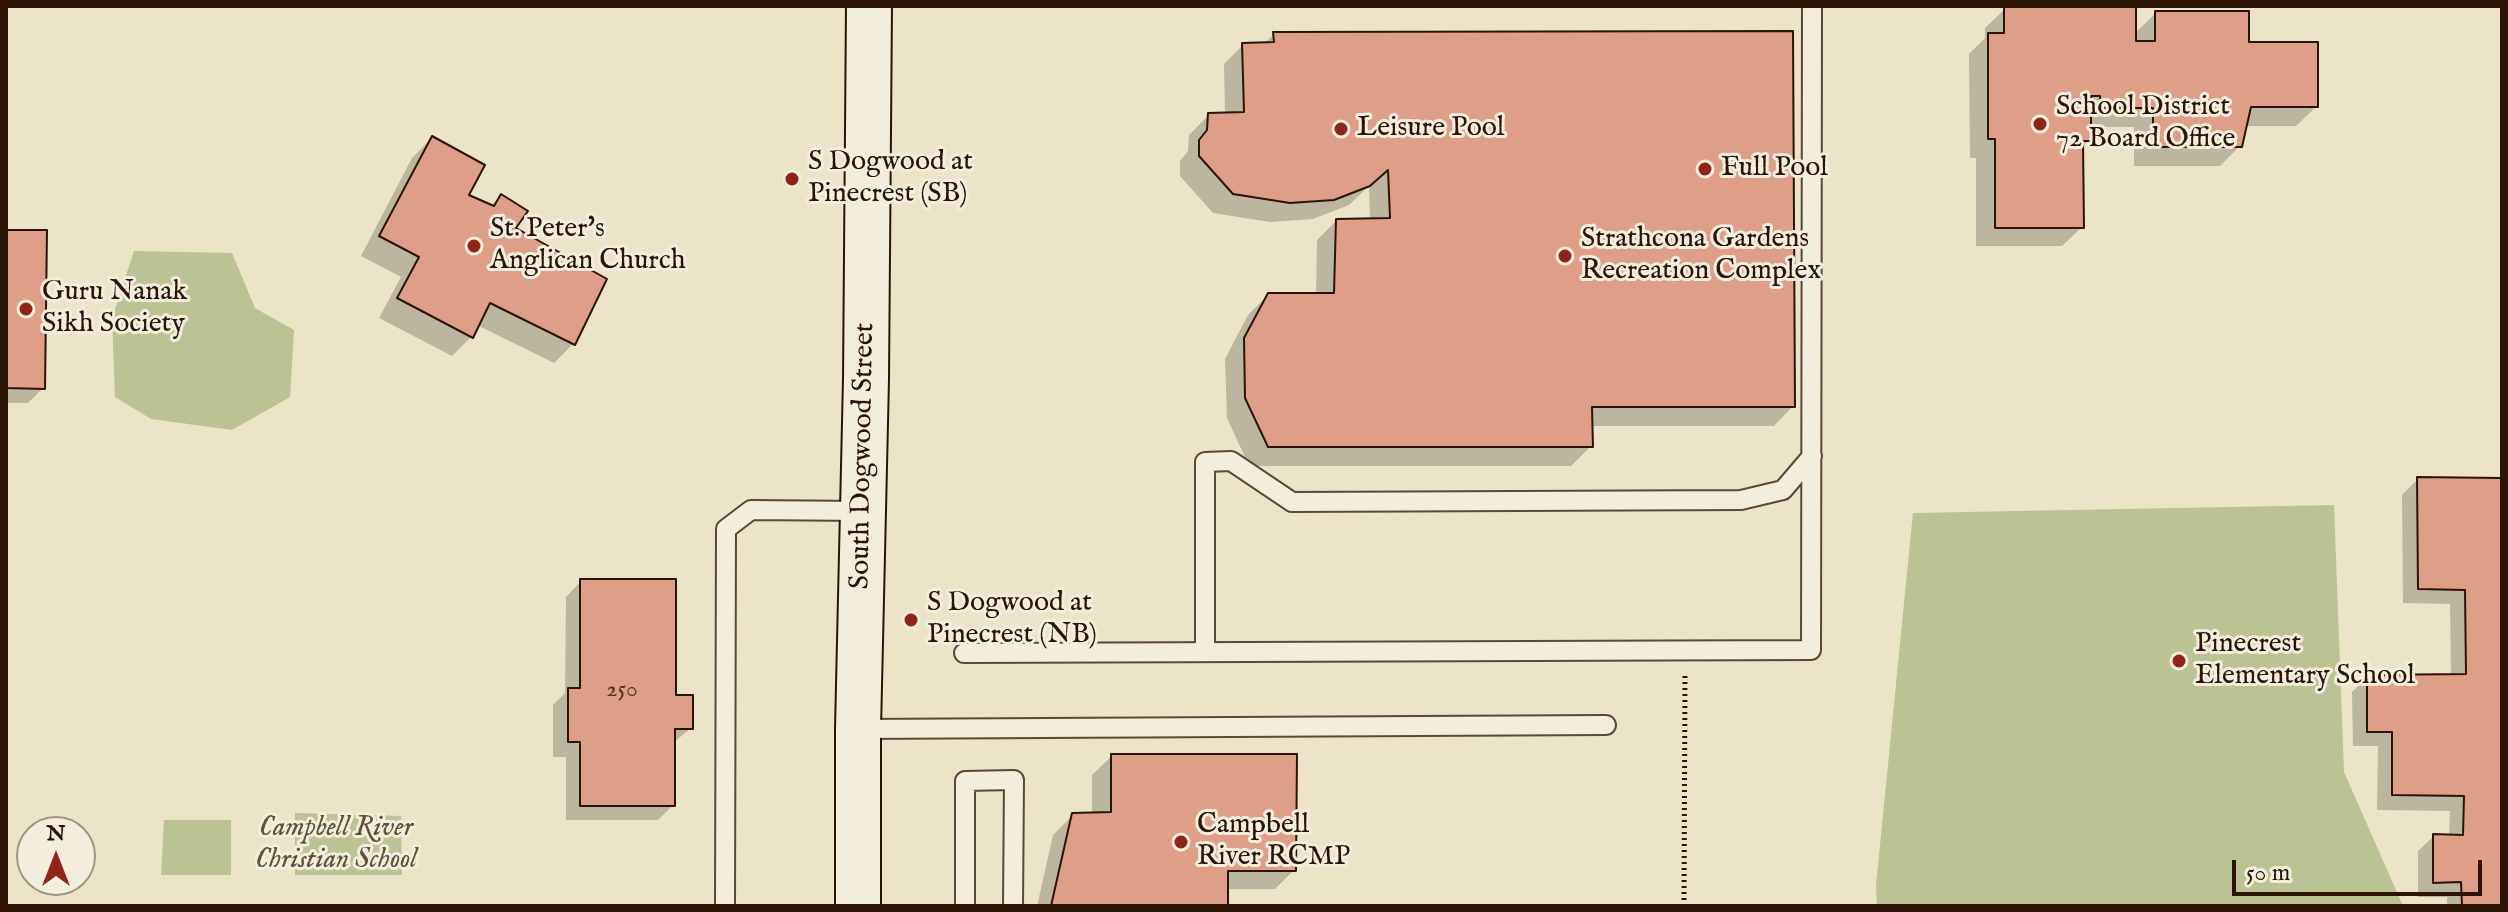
<!DOCTYPE html>
<style>
body{margin:0}
#map{position:relative;width:2508px;height:912px;overflow:hidden;background:#ebe4c9;font-family:"IM FELL English",serif}
canvas{display:block}
.frame{position:absolute;inset:0;border:8px solid #2b1406;pointer-events:none}
.north{position:absolute;left:16px;top:816px;width:80px;height:80px;box-sizing:border-box;background:#f2eddc;border:2px solid #a29686;border-radius:50%;rotate:0deg;font-size:22px;font-weight:700;line-height:32px;text-align:center;color:#2b1406}
.north::after{content:'';display:block;margin:auto;width:28px;height:36px;background:#8f2418;clip-path:polygon(50% 0,100% 100%,50% 72%,0 100%)}
.scale{position:absolute;left:2232px;top:860px;width:250px;height:36px;box-sizing:border-box;border:4px solid #2b1406;border-top:0;padding-left:10px;font-size:24px;line-height:28px;white-space:nowrap;color:#2b1406;-webkit-text-stroke:6px #f2eddc;paint-order:stroke}
</style>
<div id="map">
<canvas width="2508" height="912"></canvas>
<div class="frame"></div>
<div class="north">N</div>
<div class="scale">50 m</div>
</div>
<script>
const c = document.querySelector('canvas').getContext('2d');
c.lineJoin = 'round';
function fill(path, color) {
  c.fillStyle = color;
  c.fill(path, 'evenodd');
}
function stroke(path, color, width, dash) {
  c.strokeStyle = color;
  c.lineWidth = width;
  c.lineCap = dash ? 'butt' : 'round';
  c.setLineDash(dash || []);
  c.stroke(path);
}
function label(font, color, halo, rows, align = 'center') {
  c.font = font + ' "IM FELL English",serif';
  c.lineWidth = 6;
  c.setLineDash([]);
  c.textBaseline = 'middle';
  c.strokeStyle = halo;
  c.fillStyle = color;
  for (const [text, x, y, turn = 0] of rows) {
    c.save();
    c.translate(x, y);
    c.rotate((+turn || 0) * Math.PI / 180);
    c.textAlign = isNaN(turn) ? turn : align;
    if (halo) c.strokeText(text, 0, 0);
    c.fillText(text, 0, 0);
    c.restore();
  }
}
const green = new Path2D(`
 M134,251L232,253L255,308L294,330L290,397L232,430L151,419L115,397L112,318Z
 M2334,505L2344,772L2403,906H1877L1876,885L1913,513Z
 M295,813L401,816L402,875H295Z
 M164,820H231V875H161Z`);
const shadow = new Path2D(`
 M2005,9L2134,34L2156,13L2247,44L2316,107L2296,126H2245L2240,146L2220,166H2134V127H2089V140L2081,148L2082,227L2062,246H1976V158H1970L1969,54L1985,38V28Z
 M1274,34L1793,406L1774,426H1591V446L1571,466H1249L1227,418L1225,359L1248,315L1268,295H1316L1317,240L1336,221L1370,220L1369,186L1349,205L1313,219L1270,222L1213,213L1180,176V161L1188,151L1189,135L1209,115L1225,114L1224,64L1243,45L1264,44Z
 M432,138L467,196L490,207L501,196L513,229L573,344L554,363L477,325L471,337L452,356L379,318L401,277L361,256L412,158Z
 M6,232L43,388L28,403H6Z
 M2418,479L2502,480V906H2447V897H2418V851L2434,836H2449L2450,811L2377,810L2378,746H2353L2352,692L2367,677L2451,676L2450,604L2403,603L2402,495Z
 M581,581L674,697L691,728L673,743V805L658,820H566V757H553V705L565,693L566,597Z
 M1112,756L1294,870L1275,889H1226V906H1037L1053,835L1073,815H1092V775Z`);
const building = new Path2D(`
 M2004,7H2136V41H2155V11H2249V42H2318V107H2251L2242,147H2153V108H2101L2100,96H2091V141H2083L2084,228H1995V139H1988V33H2004Z
 M1793,31L1795,407H1592L1593,447H1268L1245,398L1244,338L1268,293H1334L1336,219L1390,218L1388,170L1370,186L1334,200L1290,203L1233,194L1199,156V140L1207,130L1208,113L1244,112L1242,43L1274,42L1273,32Z
 M432,136L485,165L469,195L494,206L501,194L528,211L516,228L607,279L575,345L490,303L473,338L397,298L419,257L379,236Z
 M6,230H47L45,389L6,388Z
 M2417,477L2502,478V906H2462L2461,882L2433,883V834L2463,835L2464,796L2392,795V732H2367V675L2466,674L2465,590L2418,589Z
 M580,579H676V695H693V729H675V806H580V742H568V688H580Z
 M1111,754H1297L1296,871H1228V906H1051L1072,813L1111,812Z`);
const path = new Path2D(`
 M1684,906L1685,675`);
const service = new Path2D(`
 M1205,652V462L1231,461L1292,502L1741,500L1783,490L1812,456
 M964,653L1811,650L1812,6
 M858,729L1606,725
 M725,906L726,529L751,510L862,511
 M965,906V781L1014,780L1013,906`);
const secondary = new Path2D(`
 M858,906V729L866,379L869,6`);
const markers = [
 [2040,124,8,"#8f2418"],
 [1341,129,8,"#8f2418"],
 [1705,169,8,"#8f2418"],
 [792,179,8,"#8f2418"],
 [474,246,8,"#8f2418"],
 [1565,256,8,"#8f2418"],
 [26,309,8,"#8f2418"],
 [911,620,8,"#8f2418"],
 [2179,661,8,"#8f2418"],
 [1181,842,8,"#8f2418"]
];
const numberNames = [
 ["250",622,691]
];
const poiNames = [
 ["School District",2056,108],
 ["72 Board Office",2056,140],
 ["Leisure Pool",1357,129],
 ["S Dogwood at",808,163],
 ["Pinecrest (SB)",808,195],
 ["Full Pool",1721,169],
 ["St. Peter's",490,230],
 ["Anglican Church",490,262],
 ["Strathcona Gardens",1581,240],
 ["Recreation Complex",1581,272],
 ["Guru Nanak",42,293],
 ["Sikh Society",42,325],
 ["S Dogwood at",927,604],
 ["Pinecrest (NB)",927,636],
 ["Pinecrest",2195,645],
 ["Elementary School",2195,677],
 ["Campbell",1197,826],
 ["River RCMP",1197,858]
];
const streetNames = [
 ["South Dogwood Street",864,456,-89]
];
const parkNames = [
 ["Campbell River",336,829],
 ["Christian School",336,861]
];
fill(green, '#bbc394');
fill(shadow, '#0003');
fill(building, '#de9e87');
stroke(building, '#2b1406', 2);
stroke(service, '#5b4837', 22);
stroke(secondary, '#2b1406', 48);
stroke(path, '#2b1406', 5, [2, 4]);
stroke(service, '#f2eddc', 18);
stroke(secondary, '#f2eddc', 44);
for (const [x, y, r, color] of markers) {
  const dot = new Path2D();
  dot.arc(x, y, r, 0, 2 * Math.PI);
  c.fillStyle = color;
  c.fill(dot);
  stroke(dot, '#f2eddc', 3);
}
label('24px', '#583626', null, numberNames);
label('28px', '#2b1406', '#f2eddc', poiNames, 'left');
label('28px', '#2b1406', '#f2eddc', streetNames);
label('italic 28px', '#5d5138', '#f2eddc', parkNames);
</script>
